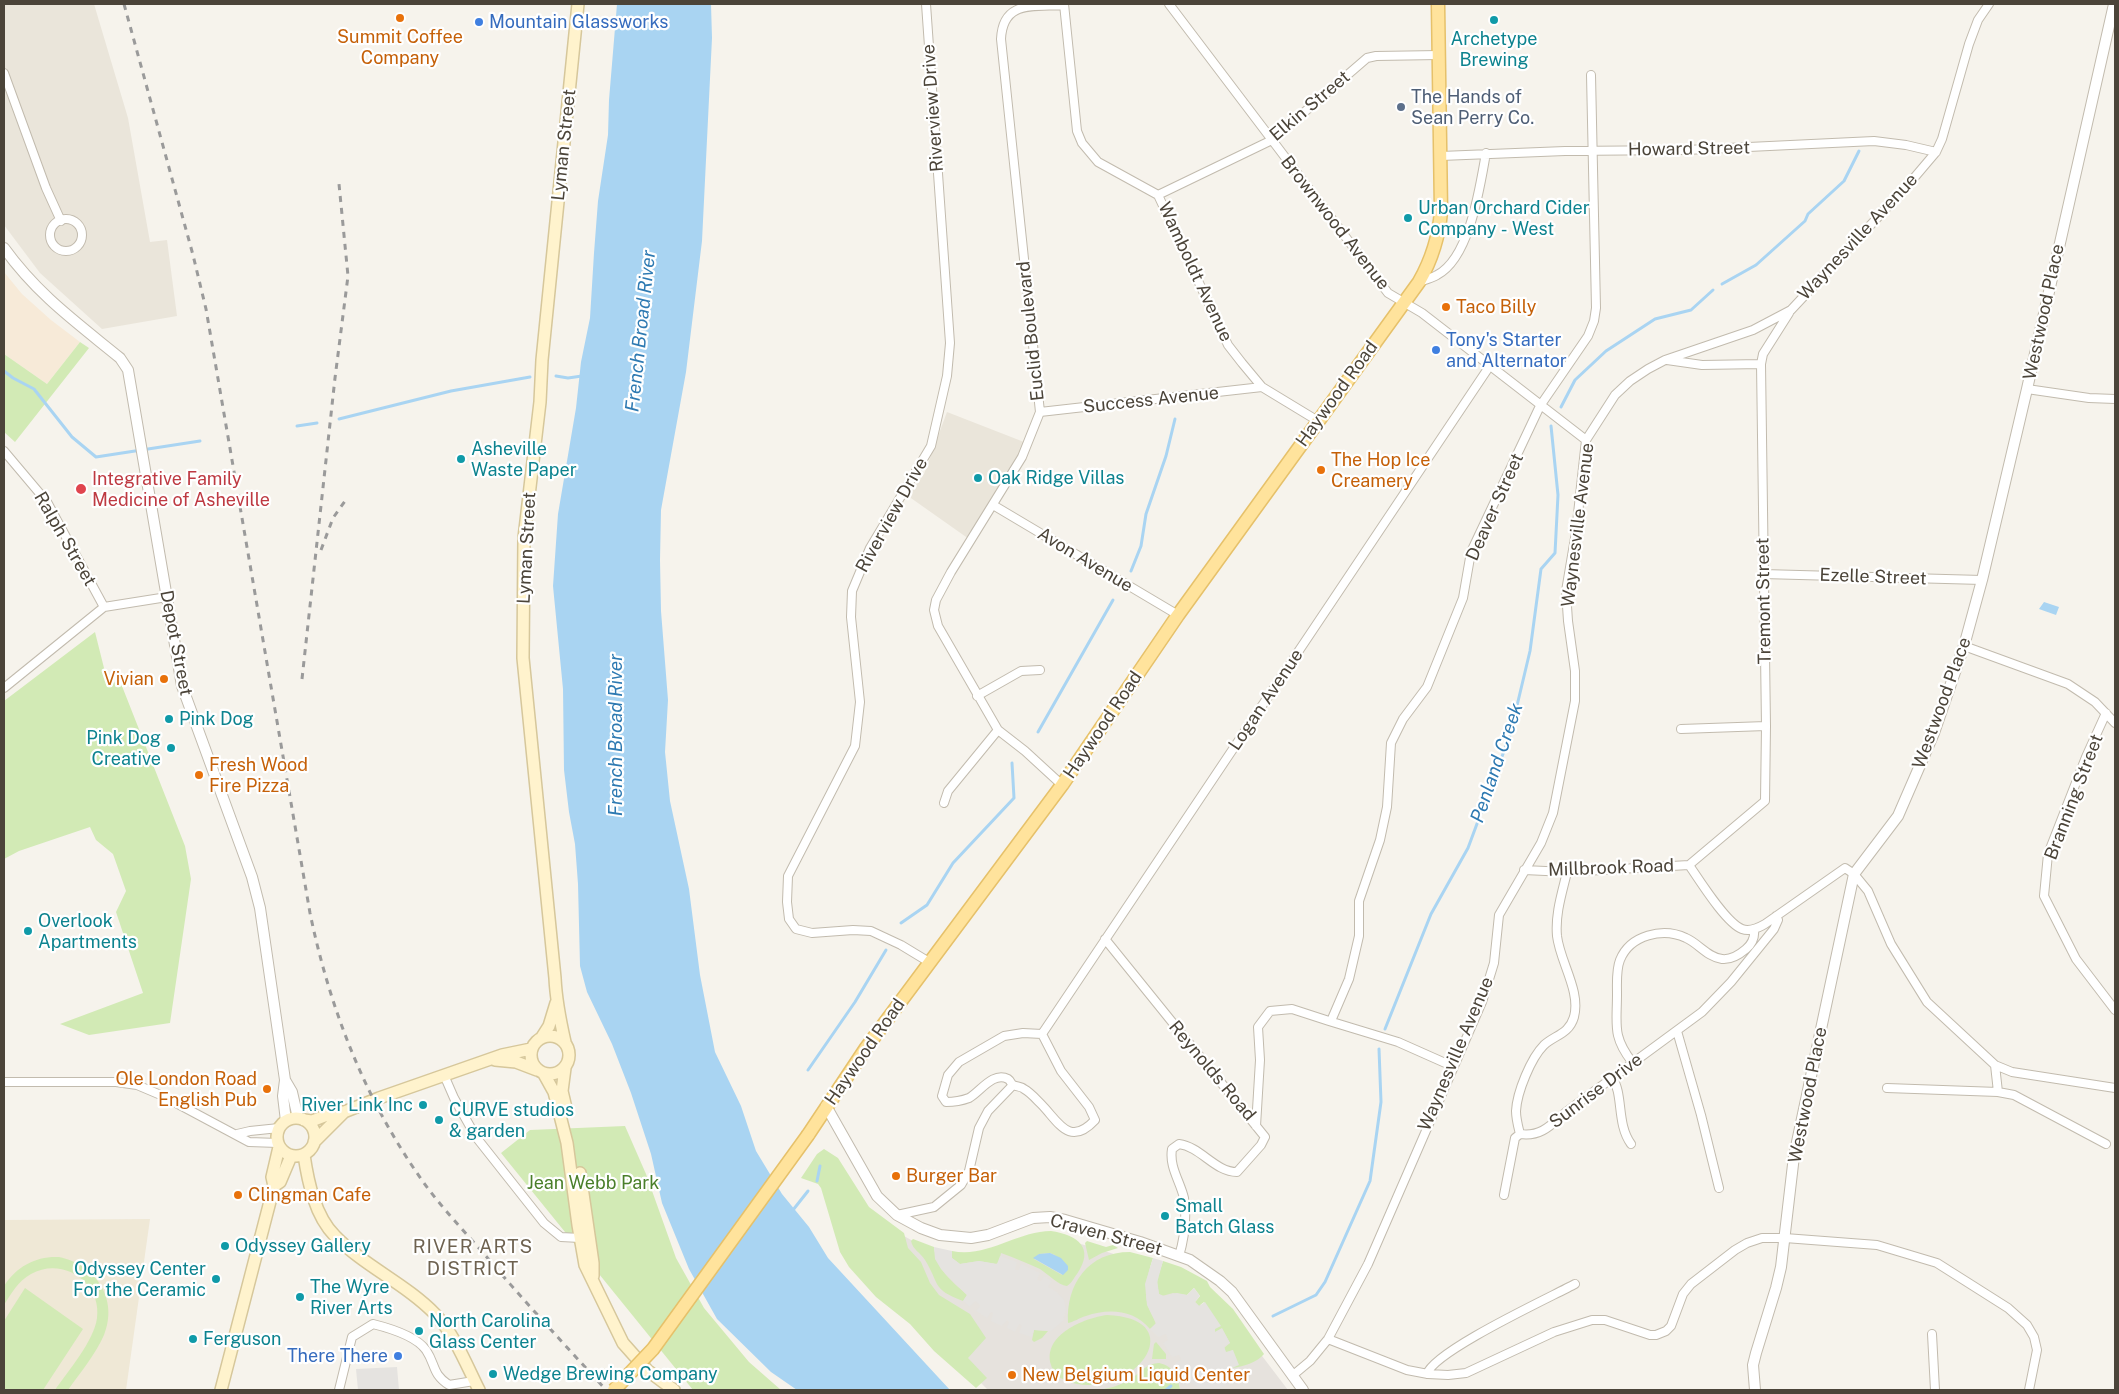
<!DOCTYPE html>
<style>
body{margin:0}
#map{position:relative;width:2119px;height:1394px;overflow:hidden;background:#f6f3ec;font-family:"Public Sans",sans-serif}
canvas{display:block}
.frame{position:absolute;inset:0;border:5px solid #4b4439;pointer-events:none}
</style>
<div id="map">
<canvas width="2119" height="1394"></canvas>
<div class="frame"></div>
</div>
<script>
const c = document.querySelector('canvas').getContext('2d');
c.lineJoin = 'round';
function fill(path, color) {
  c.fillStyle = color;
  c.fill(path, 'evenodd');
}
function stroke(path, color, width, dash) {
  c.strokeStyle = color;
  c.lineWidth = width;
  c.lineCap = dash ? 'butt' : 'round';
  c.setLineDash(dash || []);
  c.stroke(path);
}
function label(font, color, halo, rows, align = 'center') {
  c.font = font + ' "Public Sans",sans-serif';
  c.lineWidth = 4.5;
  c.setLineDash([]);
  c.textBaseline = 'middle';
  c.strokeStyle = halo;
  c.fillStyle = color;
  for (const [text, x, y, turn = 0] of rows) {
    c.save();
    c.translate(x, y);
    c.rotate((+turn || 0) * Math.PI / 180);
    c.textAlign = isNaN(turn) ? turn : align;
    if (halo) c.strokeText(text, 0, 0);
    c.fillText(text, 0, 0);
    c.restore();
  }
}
const residential = new Path2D(`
 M4,4H94L128,118L150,242L167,240L177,316L102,329L40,273L4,225Z
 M947,412L1024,442L1015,464L969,539L908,496L924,474Z`);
const commercial = new Path2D(`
 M4,272L22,294L51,320L80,342L47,384L4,354Z`);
const industrial = new Path2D(`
 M874,1219L941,1257L993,1252L1048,1234L1147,1264L1256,1348L1288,1390H988L904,1306Z`);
const education = new Path2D(`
 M150,1219L126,1390H4V1220Z`);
const green = new Path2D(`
 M80,342L89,348L15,442L4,432V354L47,384Z
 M95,632L108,684L120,681L185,846L191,879L170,1023L89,1035L60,1024L143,993L116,912L126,891L113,854L96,840L90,827L19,851L4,859V701Z
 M625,1126L646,1174L676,1258L704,1308L749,1362L781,1390H693L501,1153L530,1130Z
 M824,1149L838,1158L869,1207L904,1233L908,1248L921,1262L930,1283L939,1295L970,1314L986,1338L968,1358L987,1378L976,1388L934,1351L910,1324L876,1297L849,1267L840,1252L821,1188L818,1184L801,1178L817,1154Z
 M1051,1231C1078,1235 1095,1248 1077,1274C1073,1279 1072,1283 1067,1286C1058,1285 1048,1274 1040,1269C1027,1263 1015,1258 1001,1253L999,1262L996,1264L979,1261L960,1264L952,1258V1251C988,1258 1017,1231 1051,1231ZM1050,1253L1055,1255L1062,1275L1034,1259L1039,1254Z
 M913,1239L934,1247C937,1271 950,1279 967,1295L963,1301C931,1289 940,1284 925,1260C920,1252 913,1250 911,1241Z
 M1087,1241L1106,1247L1113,1245L1118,1248L1102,1253L1089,1260L1085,1243Z
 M1130,1252L1153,1258C1148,1274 1143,1289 1148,1306C1150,1312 1154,1318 1156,1324L1150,1329C1134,1310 1109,1308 1086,1316C1079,1318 1074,1322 1068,1323C1066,1284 1088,1252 1130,1252Z
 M59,1257C95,1264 119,1299 104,1335C95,1355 80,1373 68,1390H55C68,1371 94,1341 97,1318C102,1282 62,1256 31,1274C18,1281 11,1294 4,1305V1286C17,1266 36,1256 59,1257Z
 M1163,1261L1181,1267L1207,1281L1210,1287L1233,1309L1264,1354C1258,1362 1242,1367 1232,1368L1233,1350L1226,1353L1224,1348L1230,1343L1222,1329L1215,1332L1204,1302L1199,1306L1195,1302L1200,1296L1194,1288L1187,1295L1173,1293L1162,1296L1159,1294L1157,1279Z
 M25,1288L83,1329L43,1390H4V1321Z
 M1107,1315C1189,1318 1141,1394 1077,1384C1066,1382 1054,1377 1051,1365C1042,1335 1084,1318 1107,1315Z
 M1034,1330L1048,1331L1042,1338L1034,1342L1032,1340Z
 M1156,1342L1166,1354V1359H1152L1154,1344Z
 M1159,1363C1174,1366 1178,1377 1180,1390H1081V1389C1098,1392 1117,1388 1132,1378C1141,1372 1147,1363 1159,1363Z`);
const parking = new Path2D(`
 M934,1247L952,1251V1258L960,1264L979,1261L997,1264L1000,1256L1017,1262L1015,1270H1019L1021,1264L1040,1273L1037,1280L1041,1281L1044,1276L1052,1281L1048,1287L1057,1292L1064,1300L1066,1310L1063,1321L1051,1331L1034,1330L1032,1337L1019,1333L1022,1326L1019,1324L1015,1332L1007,1328L1009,1322L1007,1320L1002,1326L991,1321L993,1313L991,1312L987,1318L976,1311L980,1306L979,1304L975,1301L970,1307L963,1301L967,1295L941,1269L935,1259Z
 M1153,1258L1163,1261L1157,1283L1159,1294L1164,1296L1177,1293L1187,1295L1194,1288L1200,1296L1195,1302L1199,1306L1205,1302L1221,1326L1215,1329V1332L1222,1328L1230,1343L1224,1346L1226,1352L1233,1350L1239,1365L1232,1368L1228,1383L1218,1390H1203L1192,1383L1185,1385L1175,1363L1181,1360L1179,1355L1172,1357L1163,1343L1168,1340L1166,1334L1158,1337L1150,1329L1156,1323L1147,1305L1145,1284Z
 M397,1367L399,1390H358L356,1369Z`);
const water = new Path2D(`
 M617,4H711L712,38L702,241L686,372L661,510L660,560L661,611L668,700L665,752L670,801L689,889L700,975L715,1052L741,1106L756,1151L782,1194L809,1227L828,1258L950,1390H797L771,1372L717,1319L689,1269L662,1203L651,1154L631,1093L612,1044L587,992L580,966L578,884L575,844L569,812L564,770L563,689L553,586L558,514L576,408L581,362L590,318L594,253L598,201L608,135L609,100Z
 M2044,602L2059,607L2056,615L2039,609Z
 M1050,1253L1061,1258L1068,1266V1270L1063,1275L1033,1258L1039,1254Z`);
const stream = new Path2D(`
 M1722,284L1756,265L1805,221L1808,214L1844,181L1859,151
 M4,371L13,378L34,389L72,437L96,457L200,441
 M556,376L568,378L582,376
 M1561,407L1575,380L1606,351L1655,319L1691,310L1713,290
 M339,419L451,391L530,377
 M297,426L317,423
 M1131,571L1141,546L1146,514L1166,456L1175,419
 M1038,732L1113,600
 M901,923L927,905L953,863L1014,798L1012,763
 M1385,1029L1431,914L1468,848L1510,735L1530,651L1541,569L1555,553L1558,495L1551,426
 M808,1070L855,1002L886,950
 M817,1181L820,1166
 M793,1210L808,1191
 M1273,1316L1316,1295L1325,1282L1370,1181L1381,1102L1379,1049
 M1166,1390L1171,1386`);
const minor = new Path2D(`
 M926,4L950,343L947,376L931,446L870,548L852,591L851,617L860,702L855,746L788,876L787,902L789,919L796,929L812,933L853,930L871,931L901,945L929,962
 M1064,4L1077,131L1082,143L1098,162L1158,195L1228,345L1242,363L1262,387L1318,421
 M1169,4L1388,293L1422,313L1586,440
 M4,73L46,188L61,221
 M1441,156L1565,151L1686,150L1874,141L1906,145L1936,152
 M1158,195L1272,140L1367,58L1376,56L1439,55
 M50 235a16 16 0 1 1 32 0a16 16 0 1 1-32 0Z
 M1419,282C1425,280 1432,278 1437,275C1470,258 1480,186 1486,153
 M1667,360L1702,365L1761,364
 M2027,389L2089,398L2115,399
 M1040,412L1262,387
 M4,451L47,502L104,607
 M993,505L1178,615
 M1763,574L1982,580
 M1964,646L2068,684L2095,702L2115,723
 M4,688L104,607L167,597
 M977,696L1021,671L1040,670
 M2106,713L2086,757L2048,854L2044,896L2076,959L2115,1010
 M1681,729L1766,726
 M1062,785L1025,751L998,730L938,626L934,610L936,600L951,572L1022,457L1040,412L1001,39C1003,0 1033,7 1064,5
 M944,803L948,791L998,730
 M1689,865L1765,801L1766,726L1761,364L1763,354L1789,313
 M1689,865C1700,881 1726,923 1742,929C1750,932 1758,928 1765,924L1845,868L1854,874L1868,891L1891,944L1927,1002L1995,1065L2012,1072L2115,1088
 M1524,870L1567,872L1689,865
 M1567,872C1562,893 1555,914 1557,936C1560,962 1581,991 1574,1017C1569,1034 1555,1035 1544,1045C1531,1058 1517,1092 1516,1111C1516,1119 1518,1126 1520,1134C1541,1137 1551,1125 1566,1112L1702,1012L1731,982L1774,929L1778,920L1776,916
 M1105,939L1265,1137L1261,1145L1237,1172C1215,1172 1201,1147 1179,1144L1172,1149C1169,1167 1180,1181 1184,1198C1187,1219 1185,1236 1179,1256
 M1331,1021L1349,979L1359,936V901L1380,840L1387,807L1391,743L1403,719L1427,687L1463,598L1471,552L1540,406L1588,336L1594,321L1596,308L1591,75
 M1677,1031L1701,1115L1719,1188
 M1023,1033L1042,1034L1061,1071L1089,1107L1095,1120C1069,1148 1058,1121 1041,1104C1036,1099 1030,1092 1024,1089C1021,1086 1017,1087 1013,1085C1011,1084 1011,1081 1008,1079C993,1071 980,1092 969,1098C961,1101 954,1102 946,1102L942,1096L948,1075L959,1062L1004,1036Z
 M1042,1034L1489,367
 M1632,1062C1612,1036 1617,1025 1617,994C1617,982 1616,970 1620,960C1630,935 1663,927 1686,938C1698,943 1707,957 1722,959C1731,960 1739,955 1746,949C1752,944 1755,937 1754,929
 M1995,1065L1998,1092
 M444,1075L454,1098L476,1137L544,1223L561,1237L580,1238
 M1612,1077C1624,1095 1616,1123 1631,1144
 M4,1082H116L137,1085L163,1096L249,1142L278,1143
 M1887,1088L1998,1092L2014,1095L2106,1144
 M1256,1126L1260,1060L1258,1027L1270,1011L1292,1009L1329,1021L1398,1042L1452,1066
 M237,1134L250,1131L279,1128
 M1504,1195L1515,1138L1520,1134
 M897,1215L934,1207L961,1185L969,1171L979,1128L988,1111L1013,1085
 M1932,1334L1935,1390
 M1328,1339L1407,1370L1428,1374L1448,1375L1466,1373L1554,1332L1592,1320H1605L1650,1335H1656L1666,1331L1671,1326L1683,1294L1691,1284L1735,1250L1747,1243L1762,1238H1785L1877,1245L1937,1263L2008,1308L2027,1325L2034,1337L2037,1350L2029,1390
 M1427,1374C1434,1351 1549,1298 1575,1284
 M1292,1376L1310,1361L1328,1339L1368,1264L1482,1002L1494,963L1499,915L1541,843L1553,813L1575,701V671L1568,621L1566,591L1576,532L1586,440L1615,395L1630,381L1648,369L1665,360L1753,330L1791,310L1908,185L1936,152L1942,139L1969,44L1978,20L1989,4
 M339,1390L352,1337L373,1324C389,1328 416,1336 426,1350C436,1365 432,1374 449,1385L474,1381`);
const tertiary = new Path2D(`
 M4,248C38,295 76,322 120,358L128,370L182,686L252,877L260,908L285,1080L283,1096L286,1121
 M285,1080L292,1092L298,1118
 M826,1106L877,1196L897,1215L921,1228L940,1235L971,1238L988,1235L1033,1218L1050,1217L1065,1220L1140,1242L1190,1260L1220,1281L1232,1292L1303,1390
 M1755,1390L1753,1365L1756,1353L1776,1288L1781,1267L1794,1156L1854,874L1898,816L1934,733L1964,646L1982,580L2027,389L2114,4`);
const secondary = new Path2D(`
 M531 1055a19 19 0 1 1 38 0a19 19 0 1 1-38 0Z
 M542,1037L549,1026L556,1003
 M565,1042C560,1020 556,1000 555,978L523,658L524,538L540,402L542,360L578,4
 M495,1060L516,1062L537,1070
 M565,1068L562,1091L566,1108
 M544,1074L554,1092L567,1143L578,1225L585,1265L623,1343L647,1370L674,1390
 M277 1137a19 19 0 1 1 38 0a19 19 0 1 1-38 0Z
 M304,1120L312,1121L335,1112H344L379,1098L502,1055L531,1049
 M314,1142L344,1112
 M304,1155C308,1182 315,1216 335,1236C364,1266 406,1284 435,1314C455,1335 466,1364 479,1390
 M580,1173L593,1263V1276
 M274,1186L280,1182L291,1156
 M221,1390L274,1186L272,1177L279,1147`);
const primary = new Path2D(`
 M808,1135L866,1048L1062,785L1178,615L1419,282C1432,259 1439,237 1441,211L1438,4`);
const rail = new Path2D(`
 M124,4L193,255L206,309L310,913C330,1010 366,1102 424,1183C442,1208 464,1231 485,1255C524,1301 565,1345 606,1390
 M321,550L333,518L345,501
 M302,679L335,378L348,276L339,184`);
const primaryBridge = new Path2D(`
 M614,1390L653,1349L808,1135`);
const markers = [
 [400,18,5,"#e8710a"],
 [1494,20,5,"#0f9aa8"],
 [479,22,5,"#3f7fe0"],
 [1401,107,5,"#5c6f8a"],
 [1408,218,5,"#0f9aa8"],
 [1446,307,5,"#e8710a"],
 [1436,350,5,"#3f7fe0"],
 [461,459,5,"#0f9aa8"],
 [1321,470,5,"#e8710a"],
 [978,478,5,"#0f9aa8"],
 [81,489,6,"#e0444e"],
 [164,679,5,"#e8710a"],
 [169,719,5,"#0f9aa8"],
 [171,748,5,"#0f9aa8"],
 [199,775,5,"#e8710a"],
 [28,931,5,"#0f9aa8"],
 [267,1089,5,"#e8710a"],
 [423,1105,5,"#0f9aa8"],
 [439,1120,5,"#0f9aa8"],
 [896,1176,5,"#e8710a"],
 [238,1195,5,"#e8710a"],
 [1165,1216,5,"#0f9aa8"],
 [225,1246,5,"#0f9aa8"],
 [216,1279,5,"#0f9aa8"],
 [300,1297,5,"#0f9aa8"],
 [419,1331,5,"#0f9aa8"],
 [193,1339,5,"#0f9aa8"],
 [398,1356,5,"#3f7fe0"],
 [493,1374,5,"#0f9aa8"],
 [1012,1375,5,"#e8710a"]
];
const shopNames = [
 ["Mountain Glassworks",489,22],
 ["Tony's Starter",1446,340],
 ["and Alternator",1446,361],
 ["There There",388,1356,"right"]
];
const foodNames = [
 ["Summit Coffee",400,37,"center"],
 ["Company",400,58,"center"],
 ["Taco Billy",1456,307],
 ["The Hop Ice",1331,460],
 ["Creamery",1331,481],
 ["Vivian",154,679,"right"],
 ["Fresh Wood",209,765],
 ["Fire Pizza",209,786],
 ["Ole London Road",257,1079,"right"],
 ["English Pub",257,1100,"right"],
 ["Burger Bar",906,1176],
 ["Clingman Cafe",248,1195],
 ["New Belgium Liquid Center",1022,1375]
];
const cultureNames = [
 ["Archetype",1494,39,"center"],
 ["Brewing",1494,60,"center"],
 ["Urban Orchard Cider",1418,208],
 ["Company - West",1418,229],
 ["Asheville",471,449],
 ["Waste Paper",471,470],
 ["Oak Ridge Villas",988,478],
 ["Pink Dog",179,719],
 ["Pink Dog",161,738,"right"],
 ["Creative",161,759,"right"],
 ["Overlook",38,921],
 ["Apartments",38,942],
 ["River Link Inc",413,1105,"right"],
 ["CURVE studios",449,1110],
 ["& garden",449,1131],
 ["Small",1175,1206],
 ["Batch Glass",1175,1227],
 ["Odyssey Gallery",235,1246],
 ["Odyssey Center",206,1269,"right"],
 ["For the Ceramic",206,1290,"right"],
 ["The Wyre",310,1287],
 ["River Arts",310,1308],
 ["North Carolina",429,1321],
 ["Glass Center",429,1342],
 ["Ferguson",203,1339],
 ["Wedge Brewing Company",503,1374]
];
const serviceNames = [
 ["The Hands of",1411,97],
 ["Sean Perry Co.",1411,118]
];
const streetNames = [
 ["Elkin Street",1310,106,-40],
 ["Riverview Drive",933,108,-94],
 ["Lyman Street",564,145,-84],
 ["Howard Street",1689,149,-1],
 ["Brownwood Avenue",1335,223,52],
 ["Waynesville Avenue",1858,237,-47],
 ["Wamboldt Avenue",1195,272,65],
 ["Westwood Place",2044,312,-78],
 ["Euclid Boulevard",1031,331,-96],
 ["Haywood Road",1337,394,-54],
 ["Success Avenue",1151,400,-6],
 ["Deaver Street",1495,507,-66],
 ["Riverview Drive",892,515,-61],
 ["Waynesville Avenue",1578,525,-83],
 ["Ralph Street",65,539,60],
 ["Lyman Street",527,548,-87],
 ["Avon Avenue",1085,560,31],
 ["Ezelle Street",1873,577,2],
 ["Tremont Street",1764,601,-91],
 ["Depot Street",176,643,79],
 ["Logan Avenue",1266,700,-56],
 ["Westwood Place",1942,703,-70],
 ["Haywood Road",1103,725,-56],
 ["Branning Street",2074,797,-69],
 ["Millbrook Road",1611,868,-2],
 ["Haywood Road",865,1052,-55],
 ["Waynesville Avenue",1456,1054,-67],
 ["Reynolds Road",1212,1071,50],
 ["Sunrise Drive",1596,1091,-37],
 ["Westwood Place",1808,1095,-79],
 ["Craven Street",1106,1235,15]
];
const healthNames = [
 ["Integrative Family",92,479],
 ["Medicine of Asheville",92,500]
];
const parkNames = [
 ["Jean Webb Park",593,1183]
];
const waterNames = [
 ["French Broad River",641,331,-84],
 ["French Broad River",616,735,-90],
 ["Penland Creek",1497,763,-71]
];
const neighbourhoodNames = [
 ["RIVER ARTS",473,1247],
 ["DISTRICT",473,1269]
];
fill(residential, '#eae5da');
fill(commercial, '#f7ead8');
fill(industrial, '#e6e2dd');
fill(education, '#efe8d6');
fill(green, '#d2eab5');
fill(parking, '#e5e3e0');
fill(water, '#a9d4f2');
stroke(stream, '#a9d4f2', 3);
stroke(minor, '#c2bbae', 10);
stroke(tertiary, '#c2bbae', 12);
stroke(secondary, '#d6c79b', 14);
stroke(primary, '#e6c16a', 15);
stroke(minor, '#fff', 8);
stroke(tertiary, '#fff', 10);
stroke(secondary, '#fff3cd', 11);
stroke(primary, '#ffe39c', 12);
stroke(rail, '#9a9a9a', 3, [6, 6]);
stroke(primaryBridge, '#e6c16a', 15, []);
stroke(primaryBridge, '#ffe39c', 12);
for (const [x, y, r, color] of markers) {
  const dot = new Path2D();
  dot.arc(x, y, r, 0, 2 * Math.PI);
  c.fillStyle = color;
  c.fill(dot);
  stroke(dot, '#fff', 2);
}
label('18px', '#366cbe', '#fff', shopNames, 'left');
label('18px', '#c56008', '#fff', foodNames, 'left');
label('18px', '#0d838f', '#fff', cultureNames, 'left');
label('18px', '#4e5e75', '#fff', serviceNames, 'left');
label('18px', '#4b4439', '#fff', streetNames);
label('18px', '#be3a42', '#fff', healthNames, 'left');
label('18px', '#4a7f2a', '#fff', parkNames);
label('italic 19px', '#2e7ab2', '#fff', waterNames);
c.letterSpacing = '1px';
label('19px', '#6e6250', '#fff', neighbourhoodNames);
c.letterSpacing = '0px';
</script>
